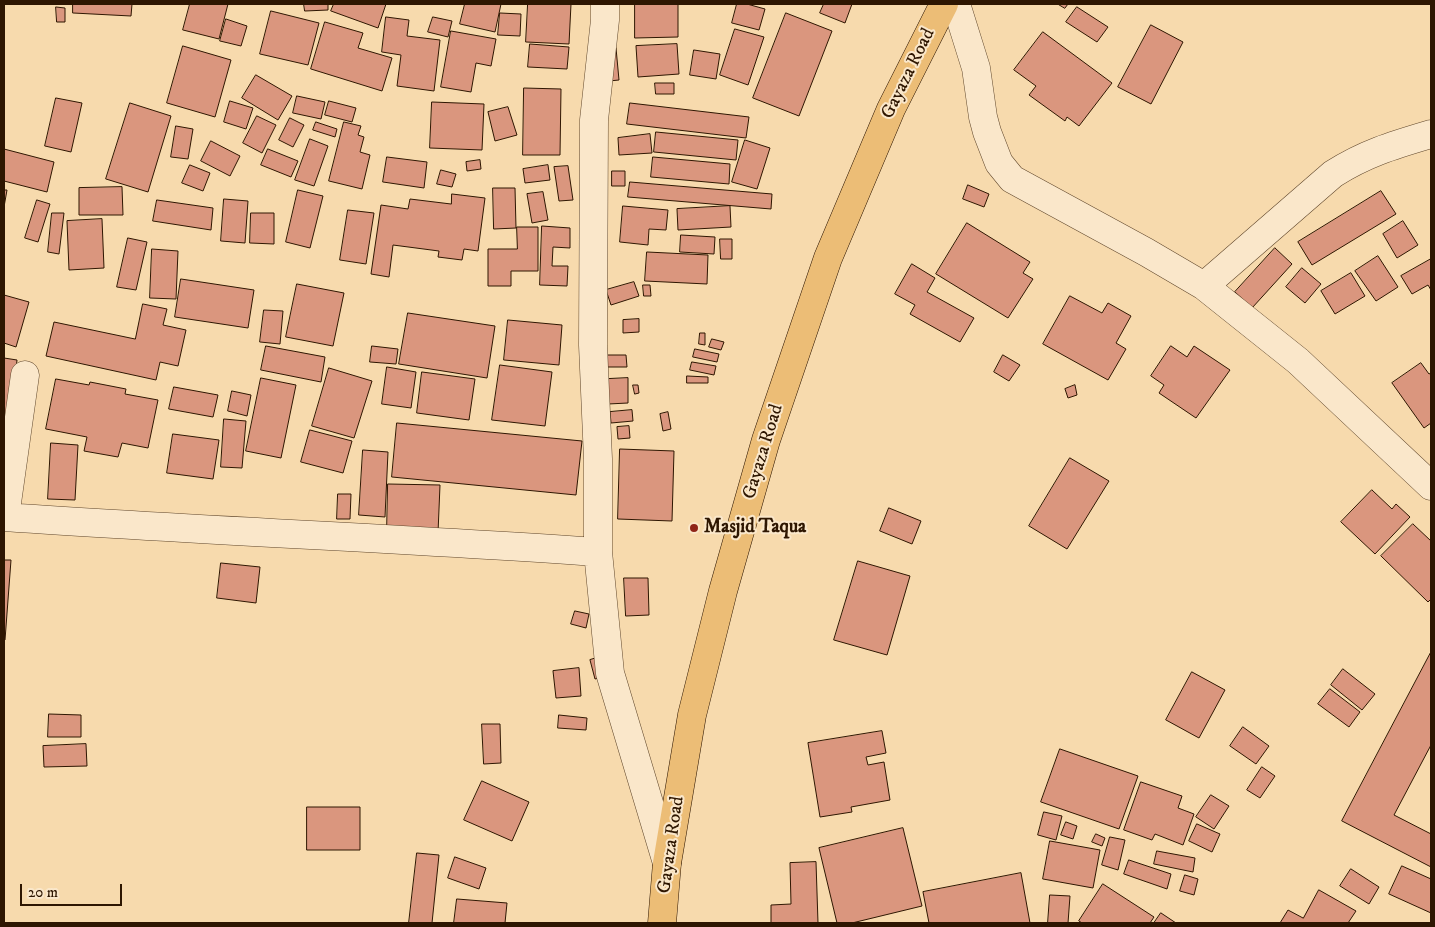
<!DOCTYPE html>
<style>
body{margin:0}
#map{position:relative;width:1435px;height:927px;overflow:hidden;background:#f7daad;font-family:"IM FELL DW Pica",serif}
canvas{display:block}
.frame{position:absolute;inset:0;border:5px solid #2e1601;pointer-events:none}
.scale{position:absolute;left:20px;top:884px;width:102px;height:22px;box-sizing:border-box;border:2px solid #2e1601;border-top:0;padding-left:6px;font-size:15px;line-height:18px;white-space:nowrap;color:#2e1601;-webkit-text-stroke:4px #fae7ca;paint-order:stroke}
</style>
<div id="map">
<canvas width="1435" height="927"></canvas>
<div class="frame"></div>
<div class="scale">20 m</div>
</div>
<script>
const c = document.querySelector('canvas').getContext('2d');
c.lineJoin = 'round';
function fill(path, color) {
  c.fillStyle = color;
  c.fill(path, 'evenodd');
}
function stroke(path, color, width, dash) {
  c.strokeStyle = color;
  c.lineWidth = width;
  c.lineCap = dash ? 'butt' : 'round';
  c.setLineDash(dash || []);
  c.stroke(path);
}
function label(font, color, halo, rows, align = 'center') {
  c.font = font + ' "IM FELL DW Pica",serif';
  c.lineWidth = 4;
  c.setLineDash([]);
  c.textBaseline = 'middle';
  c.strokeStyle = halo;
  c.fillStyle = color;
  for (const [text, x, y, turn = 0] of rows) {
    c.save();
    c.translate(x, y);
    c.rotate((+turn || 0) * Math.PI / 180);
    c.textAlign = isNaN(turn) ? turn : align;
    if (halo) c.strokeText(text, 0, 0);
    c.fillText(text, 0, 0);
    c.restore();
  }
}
const building = new Path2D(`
 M73,4H132L131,16L73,13Z
 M190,4H228L219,39L183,30Z
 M304,4H328V10L305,11Z
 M334,4H386L378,28L331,11Z
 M465,4H501L495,32L460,24Z
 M528,4H571L569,44L526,42Z
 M635,4H678V37L635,38Z
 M737,4H747L765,9L759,30L732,23Z
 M824,4H852L845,23L820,13Z
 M1058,4H1068L1065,8Z
 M56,7L65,8V22H57Z
 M1077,7L1108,27L1097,42L1066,22Z
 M271,11L319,23L308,65L260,54Z
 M500,13L521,14L520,36L498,35Z
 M786,13L832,31L799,116L753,98Z
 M386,17L409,20L407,36L440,40L434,91L397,86L401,55L382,52Z
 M433,17L452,21L448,37L428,32Z
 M226,19L247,26L241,46L220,41Z
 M325,22L363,33L358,48L392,58L382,91L311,69Z
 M1151,25L1183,42L1151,104L1118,87Z
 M735,29L764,37L748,85L720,75Z
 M451,31L496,39L491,66L476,63L471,92L441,87Z
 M1043,32L1112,83L1079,126L1067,117L1065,121L1029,95L1036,86L1014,70Z
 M530,44L569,47L567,69L528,67Z
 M677,44L679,74L638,77L636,46Z
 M183,46L231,60L215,117L167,103Z
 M616,48L619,80L609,81L606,49Z
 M694,50L720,54L716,79L690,75Z
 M256,75L292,96L278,120L242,98Z
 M655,83H674V94H656Z
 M524,88L561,89L560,155H523Z
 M297,96L325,102L321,119L293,113Z
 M56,98L82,103L71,152L45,146Z
 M230,101L253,108L246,129L224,122Z
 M329,101L356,108L352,122L325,115Z
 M432,102L484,104L482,150L430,148Z
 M130,103L171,116L148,192L106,179Z
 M630,103L749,117L746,138L627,124Z
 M508,107L517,135L495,141L488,112Z
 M257,116L276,125L262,153L243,143Z
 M290,118L304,125L293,147L279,140Z
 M316,122L337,129L335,137L313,130Z
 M344,122L361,126L358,135L364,137L360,152L370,155L362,189L329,181Z
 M176,126L193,129L188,159L171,157Z
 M656,132L738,140L736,160L654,152Z
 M650,134L652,153L619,155L618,138Z
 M310,139L328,146L314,186L295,180Z
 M745,140L770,148L757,189L732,182Z
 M211,141L240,156L230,176L201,161Z
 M4,149L54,162L47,192L4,181Z
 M268,149L298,161L291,177L261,165Z
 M387,157L427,162L424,188L383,182Z
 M653,157L730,164L729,184L651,177Z
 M480,160L481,169L467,171L466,162Z
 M190,165L210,173L203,191L182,183Z
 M548,165L550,180L525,183L523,169Z
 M568,166L573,200L559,201L554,167Z
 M441,170L456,174L452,187L437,184Z
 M612,171H625V186H612Z
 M630,182L772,194L771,209L628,197Z
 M968,185L989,194L984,207L963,199Z
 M122,187L123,215H79V188Z
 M493,188H515L516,228L494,229Z
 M4,190H7L4,207Z
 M298,190L323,196L310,248L286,242Z
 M1381,191L1396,214L1312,265L1298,242Z
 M543,192L548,220L532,223L527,194Z
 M452,194L485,198L478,251L464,249L462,260L438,257L439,251L393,245L389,277L371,274L381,205L408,209L410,199L451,204Z
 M224,199L248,201L245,243L221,241Z
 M37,200L50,204L38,242L25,238Z
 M157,200L213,208L211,230L153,221Z
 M623,206L668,210L666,230L649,229L648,245L620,242Z
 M730,206L731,227L678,230L677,209Z
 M348,210L374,213L366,264L340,260Z
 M52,213H64L59,254L48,252Z
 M251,213H274V244L250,243Z
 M102,219L104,268L69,270L67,221Z
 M1403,221L1418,245L1397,258L1383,234Z
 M967,223L1030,262L1023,273L1033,279L1008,318L936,274Z
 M542,226L570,228V248L553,247L552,266H568L567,286L540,285Z
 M517,227H538V271H511V286H488V249H517Z
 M681,235L715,237L714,254L680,252Z
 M128,238L147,242L136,290L117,287Z
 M720,239H732V259H721Z
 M1275,248L1292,264L1252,308L1235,292Z
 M152,249L178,251L176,299L150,298Z
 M647,252L708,255L707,284L645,281Z
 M1378,256L1398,287L1376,301L1355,271Z
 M1431,259V290L1428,285L1412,294L1401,276Z
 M912,264L935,278L927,292L974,318L960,342L910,314L915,305L895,294Z
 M1302,268L1321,284L1305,303L1286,287Z
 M1351,273L1365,296L1335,314L1321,291Z
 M181,279L254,290L248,328L175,317Z
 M634,282L639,296L611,305L606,290Z
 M297,284L344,293L333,346L286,337Z
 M643,285H650L651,296H644Z
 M4,295L29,302L16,347L4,343Z
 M1070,296L1102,313L1108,303L1131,316L1116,343L1126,349L1108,380L1043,344Z
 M143,304L167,309L163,325L186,330L178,366L160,362L156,380L46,356L54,322L135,339Z
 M264,310L283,311L280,344L260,342Z
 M408,313L495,326L487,378L399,364Z
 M639,319V332L623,333V320Z
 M508,320L562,325L559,365L504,360Z
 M700,333H705V345L699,344Z
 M712,339L724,342L721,350L709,347Z
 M266,346L325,357L321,382L261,370Z
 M372,346L398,349L396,364L370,362Z
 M1171,346L1187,357L1194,346L1230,370L1196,418L1159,393L1164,385L1151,376Z
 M695,349L719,354L717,362L693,357Z
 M607,355H626L627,367H607Z
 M1003,355L1020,365L1009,381L994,372Z
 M4,358L17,360L4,481Z
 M692,362L716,366L714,375L690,370Z
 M1421,363L1429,374L1431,373V423L1424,428L1392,383Z
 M500,365L552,372L545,426L492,420Z
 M387,367L416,372L411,408L382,404Z
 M329,368L372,381L354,438L312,426Z
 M422,372L475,379L469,420L417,413Z
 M687,376L708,377V383H687Z
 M261,378L296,385L281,458L246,451Z
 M628,378V403L608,404V379Z
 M56,379L89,385L90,382L126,389L125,394L158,400L148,448L122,443L118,457L84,451L87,437L46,429Z
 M633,385H638L639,393L635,394Z
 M1075,385L1077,395L1068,398L1065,389Z
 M174,387L218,395L213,417L169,409Z
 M232,391L251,395L247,416L228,411Z
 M632,410L633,421L611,423L610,412Z
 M668,412L671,429L663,431L660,414Z
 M224,419L246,421L242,468L221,467Z
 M397,423L582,441L576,495L392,477Z
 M629,426L630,438L618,439L617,427Z
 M310,430L352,441L343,473L301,462Z
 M173,434L219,440L213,479L167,473Z
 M51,443L78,445L75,500L48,499Z
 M620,449L674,451L672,521L618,519Z
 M363,450L388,452L385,517L359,515Z
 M1070,458L1109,481L1067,549L1029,526Z
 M388,484L440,485L438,533L387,531Z
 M1372,490L1392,509L1396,504L1410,517L1375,554L1341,522Z
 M338,494H351L350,519H337Z
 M889,508L921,521L912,544L880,531Z
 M1413,524L1431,541V599L1428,602L1381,556Z
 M4,560H11L5,640H4Z
 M858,561L910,576L887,655L834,640Z
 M221,563L260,567L256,603L217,598Z
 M624,578H648L649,615L626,616Z
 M575,611L589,614L586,628L571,624Z
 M1431,652V745L1394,815L1431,834V867L1342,821Z
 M600,657L606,676L595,679L590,660Z
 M579,668L581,696L556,698L553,671Z
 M1343,669L1375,694L1362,710L1331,685Z
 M1192,672L1225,690L1199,738L1166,720Z
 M1330,689L1360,712L1349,727L1318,704Z
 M49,714L81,715V737H48Z
 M559,715L587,718L586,730L558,728Z
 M482,724H500L501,763L484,764Z
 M1243,727L1269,746L1256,764L1230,746Z
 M882,731L886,753L866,757L868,765L884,762L890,800L851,807L852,812L820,817L808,743Z
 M86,744L87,766L44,767L43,746Z
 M1060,749L1138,776L1119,829L1041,802Z
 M1262,767L1275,776L1260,798L1247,790Z
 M482,781L529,802L512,841L464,820Z
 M1141,782L1182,796L1178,808L1194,814L1183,845L1155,834L1152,840L1124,830Z
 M1211,795L1229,806L1214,829L1196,817Z
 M307,807H360V850H307Z
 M1044,812L1062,816L1056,840L1038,835Z
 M1066,822L1077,826L1073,839L1061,835Z
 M1197,824L1220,834L1212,852L1189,841Z
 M903,828L922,906L852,923H837L819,848Z
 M1096,834L1105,838L1102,846L1092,842Z
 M1110,837L1125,840L1118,870L1102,865Z
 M1050,841L1100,850L1093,888L1043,879Z
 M1157,851L1195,858L1193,872L1154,864Z
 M417,853L439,855L432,923H409Z
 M455,857L486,868L479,889L448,878Z
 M1129,860L1171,874L1167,889L1124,874Z
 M816,862L818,923H771V905L791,904L790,863Z
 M1402,866L1431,879V913L1389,894Z
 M1351,869L1379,887L1369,904L1340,886Z
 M1021,873L1030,923H929L923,892Z
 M1185,875L1198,879L1194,895L1180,891Z
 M1103,884L1154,917L1150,923H1082L1079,921Z
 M1319,890L1356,911L1348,923H1280L1288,910L1303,918Z
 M1050,895L1070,896L1068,923H1048Z
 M457,899L507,903L505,923H454Z
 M1161,913L1176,923H1154Z`);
const street = new Path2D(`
 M605,4V20L594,120L593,345L598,459V552L610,673L667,863
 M956,4L976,68L983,117L987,132L999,163L1012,179L1146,252L1204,286L1333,174C1366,153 1394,145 1431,134
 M1204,286L1298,361L1431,486
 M4,517H5L25,375
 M5,517C203,531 401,538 598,552`);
const primary = new Path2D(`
 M662,923L667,863L692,715L723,591L766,440L828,258L891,109L944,4`);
const markers = [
 [694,528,5,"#8f2418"]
];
const streetNames = [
 ["Gayaza Road",909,74,-64],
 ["Gayaza Road",764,452,-73],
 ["Gayaza Road",672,845,-82]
];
const poiNames = [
 ["Masjid Taqua",704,528]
];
fill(building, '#da967e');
stroke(building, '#2e1601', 1);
stroke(street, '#60472c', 29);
stroke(primary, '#2e1601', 29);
stroke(street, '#fae7ca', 28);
stroke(primary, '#ecbd76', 28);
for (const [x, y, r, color] of markers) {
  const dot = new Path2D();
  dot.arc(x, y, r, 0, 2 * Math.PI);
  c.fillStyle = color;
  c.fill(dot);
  stroke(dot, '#fae7ca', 2);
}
label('19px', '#2e1601', '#fae7ca', streetNames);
label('bold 19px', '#2e1601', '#fae7ca', poiNames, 'left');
</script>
